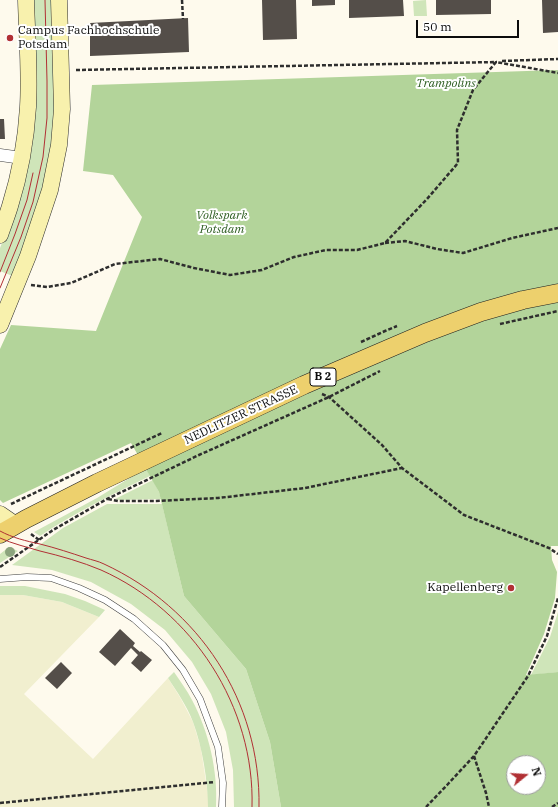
<!DOCTYPE html>
<style>
body{margin:0}
#map{position:relative;width:558px;height:807px;overflow:hidden;background:#fefaed;font-family:"IBM Plex Serif",serif}
canvas{display:block}
.north{position:absolute;left:506px;top:755px;width:40px;height:40px;box-sizing:border-box;background:#fff;border:1px solid #9e9e9e;border-radius:50%;rotate:72deg;font-size:11px;font-weight:700;line-height:16px;text-align:center;color:#0c0c0c}
.north::after{content:'';display:block;margin:auto;width:14px;height:18px;background:#b13034;clip-path:polygon(50% 0,100% 100%,50% 72%,0 100%)}
.scale{position:absolute;left:416px;top:20px;width:103px;height:18px;box-sizing:border-box;border:2px solid #0c0c0c;border-top:0;padding-left:5px;font-size:12px;line-height:14px;white-space:nowrap;color:#0c0c0c;-webkit-text-stroke:3px #fff;paint-order:stroke}
</style>
<div id="map">
<canvas width="558" height="807"></canvas>
<div class="north">N</div>
<div class="scale">50 m</div>
</div>
<script>
const c = document.querySelector('canvas').getContext('2d');
c.lineJoin = 'round';
function fill(path, color) {
  c.fillStyle = color;
  c.fill(path, 'evenodd');
}
function stroke(path, color, width, dash) {
  c.strokeStyle = color;
  c.lineWidth = width;
  c.lineCap = dash ? 'butt' : 'round';
  c.setLineDash(dash || []);
  c.stroke(path);
}
function label(font, color, halo, rows, align = 'center') {
  c.font = font + ' "IBM Plex Serif",serif';
  c.lineWidth = 4;
  c.setLineDash([]);
  c.textBaseline = 'middle';
  c.strokeStyle = halo;
  c.fillStyle = color;
  for (const [text, x, y, turn = 0] of rows) {
    c.save();
    c.translate(x, y);
    c.rotate((+turn || 0) * Math.PI / 180);
    c.textAlign = isNaN(turn) ? turn : align;
    if (halo) c.strokeText(text, 0, 0);
    c.fillText(text, 0, 0);
    c.restore();
  }
}
const farmland = new Path2D(`
 M0,595H23L62,602L99,617L24,694L93,759L168,678L181,699L193,722L201,749L206,782L208,795V807H0Z`);
const green = new Path2D(`
 M30,0H53L56,103L49,168L15,277L0,271V248L13,215Z
 M426,0L427,16H414L413,1Z
 M146,468L150,476C113,494 74,513 40,536L34,532L97,498Z
 M153,480L159,492L161,499L119,500L115,499Z
 M107,504H162L184,596L246,669L270,742L281,807H234L233,770L226,732L211,694L192,662L165,630L131,604L91,582L52,570L12,565L63,528Z
 M9,547L18,551L0,563V554Z
 M0,586H25L65,594L85,601L105,610L99,617L62,602L23,595H0Z
 M558,612V672L531,675L550,637Z
 M174,672C180,681 187,690 192,700C209,732 218,771 216,807H208C208,781 202,746 193,722C187,706 177,692 168,678Z`);
const forest = new Path2D(`
 M558,70V546H551L552,560L557,572L555,598L544,634L526,675L558,672V807H281L270,742L246,669L184,596L159,492L131,443L3,503L0,500V349L11,325L96,331L142,217L113,175L83,171L92,85ZM514,763H538V787H514Z`);
const building = new Path2D(`
 M262,0H296L297,39L263,40Z
 M312,0H335V5L312,6Z
 M349,0H403L404,16L349,18Z
 M436,0H491V14L436,15Z
 M542,0H558V32L543,33Z
 M188,18L189,52L90,56V23Z
 M0,119H4L5,139H0Z
 M120,629L135,643L133,646L140,652L141,651L152,660L141,672L131,663L138,655L131,648L115,666L99,652Z
 M61,662L72,673L57,689L45,678Z`);
const path = new Path2D(`
 M182,0L183,19
 M502,61L558,59
 M76,70L497,62
 M385,243L405,241L437,249L463,253L512,238L558,228
 M31,285L47,287L71,283L115,264L160,259L194,268L230,275L262,270L294,257L326,250H357L385,243L427,199L458,163L457,130L473,90L496,62L558,73
 M500,324L558,311
 M361,342L385,331L397,326
 M322,394L329,397L382,445L402,468L464,515L549,548L558,554
 M108,499L118,501H155L218,498L305,488L402,468
 M11,504L162,433
 M31,534L39,540
 M0,567L53,530L107,499L199,455L329,397L380,371
 M474,756L486,793L489,807
 M0,803L215,782
 M426,807L448,784L474,756L528,676L547,636L558,598
 M552,807L558,803`);
const lane = new Path2D(`
 M0,579L27,577L51,578L79,588L105,600L134,619L163,645L183,670L200,699L218,747L223,783L222,807`);
const street = new Path2D(`
 M0,155L22,158`);
const secondary = new Path2D(`
 M0,235C3,226 7,216 10,206C20,174 26,141 28,107C30,72 27,36 26,0
 M0,325L28,256L50,190L59,145L62,109L59,0
 M0,514L16,525`);
const primary = new Path2D(`
 M0,534L26,519L97,483L304,385L425,333L481,312L523,300L558,293`);
const tram = new Path2D(`
 M0,272L15,234L27,200L33,173
 M0,288L21,237L33,202L43,157L47,118V81L45,0
 M0,531C13,538 26,541 40,544C56,548 71,553 86,558C92,560 98,561 104,564C199,608 261,701 259,807
 M0,538C13,544 27,547 40,551C61,556 82,562 101,570C193,611 255,707 252,807`);
const trees = [
 [10,552]
];
const markers = [
 [10,38,4,"#b13034"],
 [511,588,4,"#b13034"]
];
const shields = [
 [323,377,26]
];
const shieldNames = [
 ["B 2",323,377]
];
const poiNames = [
 ["Campus Fachhochschule",18,31],
 ["Potsdam",18,45],
 ["Kapellenberg",503,588,"right"]
];
const parkNames = [
 ["Trampolins",446,84],
 ["Volkspark",222,216],
 ["Potsdam",222,230]
];
const streetNames = [
 ["NEDLITZER STRASSE",241,415,-25]
];
fill(farmland, '#f1efcf');
fill(green, '#cfe5b9');
fill(forest, '#b3d49a');
fill(building, '#544e49');
stroke(lane, '#3f3f3f', 7);
stroke(street, '#3f3f3f', 13);
stroke(secondary, '#2e2e2e', 17);
stroke(primary, '#1d1d1d', 19);
stroke(path, '#2e2e2e', 2.5, [4, 2]);
stroke(lane, '#fff', 6);
stroke(street, '#fff', 12);
stroke(secondary, '#f8f1ad', 16);
stroke(primary, '#edd06d', 18);
stroke(tram, '#b13034', 1);
c.fillStyle = '#8ca47d';
for (const [x, y] of trees) {
  c.beginPath();
  c.arc(x, y, 5, 0, 2 * Math.PI);
  c.fill();
}
for (const [x, y, r, color] of markers) {
  const dot = new Path2D();
  dot.arc(x, y, r, 0, 2 * Math.PI);
  c.fillStyle = color;
  c.fill(dot);
  stroke(dot, '#fff', 1.5);
}
for (const [x, y, w] of shields) {
  const box = new Path2D();
  box.roundRect(x - w / 2, y - 9, w, 18, 3);
  c.fillStyle = '#fff';
  c.fill(box);
  stroke(box, '#0c0c0c', 1);
}
label('bold 11px', '#0c0c0c', null, shieldNames);
label('12px', '#0c0c0c', '#fff', poiNames, 'left');
label('italic 12px', '#2e5e22', '#fff', parkNames);
label('12px', '#0c0c0c', '#fff', streetNames);
</script>
